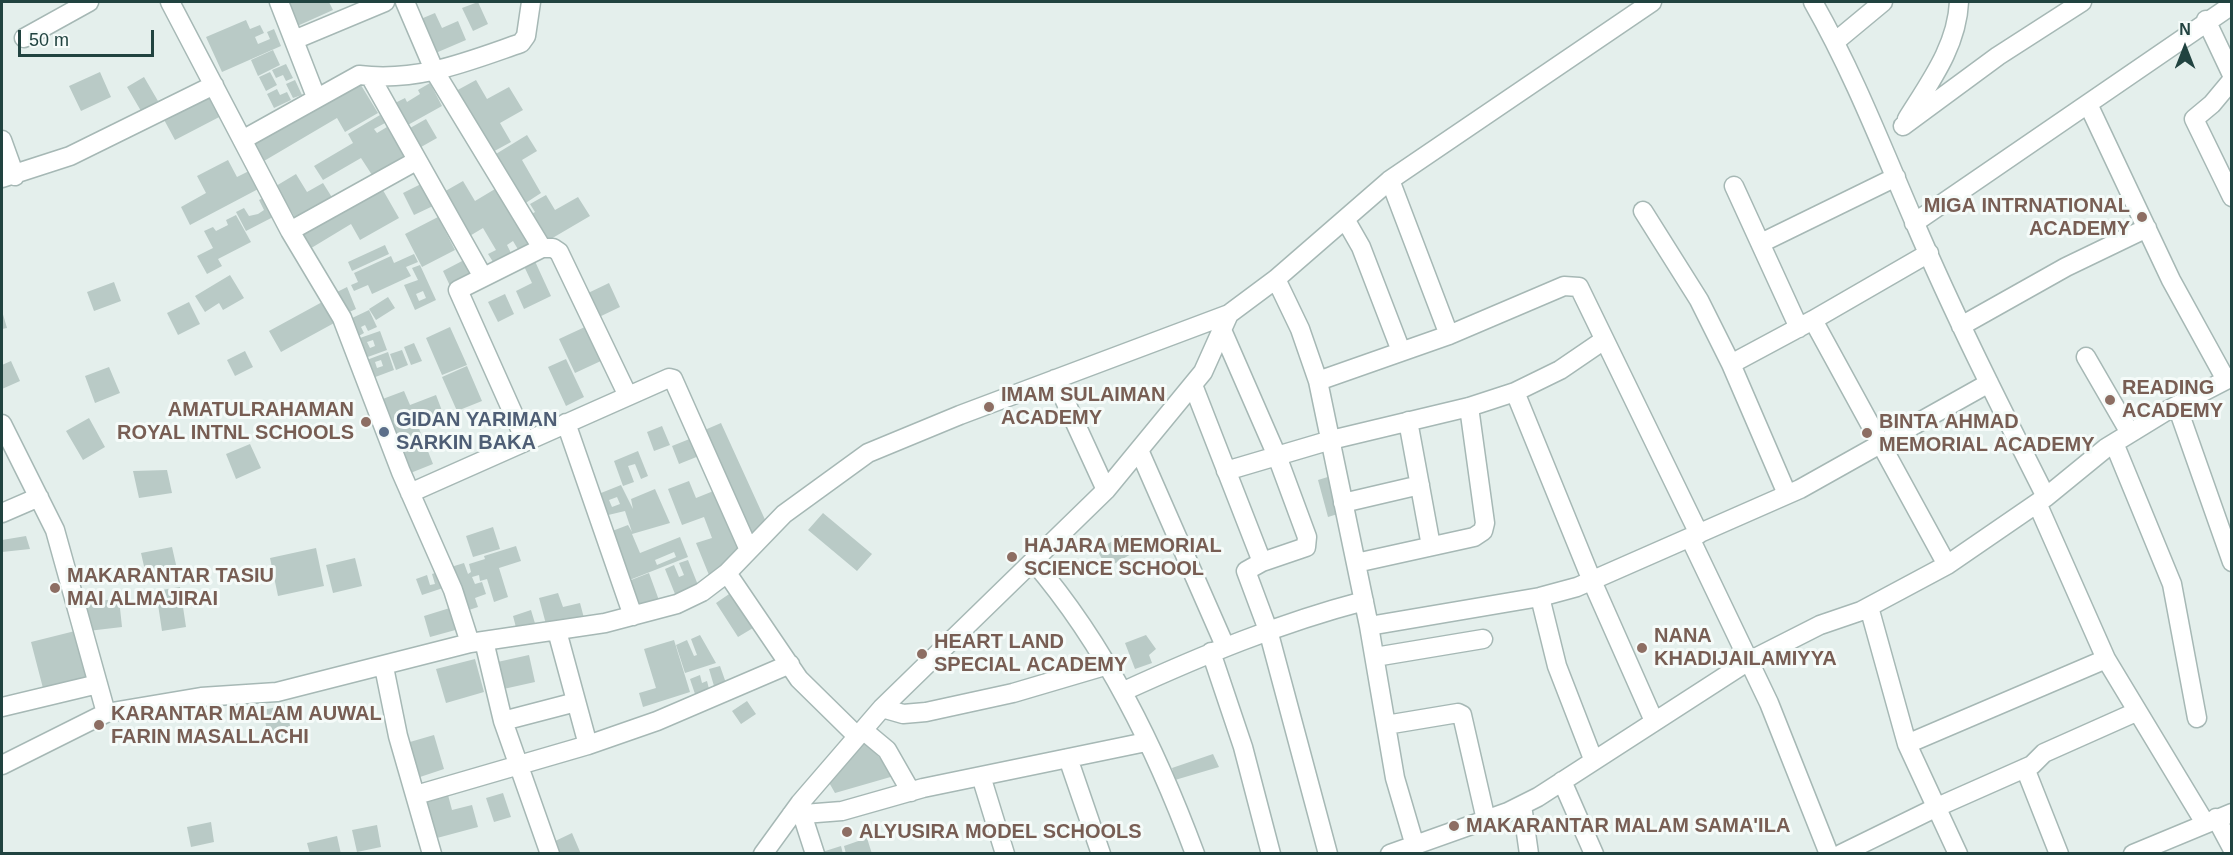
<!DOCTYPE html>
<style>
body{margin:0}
#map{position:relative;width:2233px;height:855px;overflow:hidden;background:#e4efec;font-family:Helvetica,sans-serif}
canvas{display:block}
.frame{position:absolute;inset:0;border:3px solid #214340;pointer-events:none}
.north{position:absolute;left:2155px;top:18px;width:60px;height:60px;-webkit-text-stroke:4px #f5fbf9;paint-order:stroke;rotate:0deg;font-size:16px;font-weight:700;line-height:24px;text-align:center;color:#214340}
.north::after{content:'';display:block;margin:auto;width:21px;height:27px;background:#214340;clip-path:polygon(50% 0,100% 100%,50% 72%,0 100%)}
.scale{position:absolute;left:18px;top:30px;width:136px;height:27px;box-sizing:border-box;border:3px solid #214340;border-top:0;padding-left:8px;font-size:18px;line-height:21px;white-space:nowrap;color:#214340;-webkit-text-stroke:4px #f5fbf9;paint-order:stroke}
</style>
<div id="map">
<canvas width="2233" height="855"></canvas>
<div class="frame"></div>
<div class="north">N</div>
<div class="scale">50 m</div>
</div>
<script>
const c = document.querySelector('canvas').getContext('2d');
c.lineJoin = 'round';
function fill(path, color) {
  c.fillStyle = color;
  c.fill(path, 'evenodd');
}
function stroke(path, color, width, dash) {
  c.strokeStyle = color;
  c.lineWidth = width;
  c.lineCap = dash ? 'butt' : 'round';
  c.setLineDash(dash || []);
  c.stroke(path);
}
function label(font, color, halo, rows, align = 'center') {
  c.font = font + ' Helvetica,sans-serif';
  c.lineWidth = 6;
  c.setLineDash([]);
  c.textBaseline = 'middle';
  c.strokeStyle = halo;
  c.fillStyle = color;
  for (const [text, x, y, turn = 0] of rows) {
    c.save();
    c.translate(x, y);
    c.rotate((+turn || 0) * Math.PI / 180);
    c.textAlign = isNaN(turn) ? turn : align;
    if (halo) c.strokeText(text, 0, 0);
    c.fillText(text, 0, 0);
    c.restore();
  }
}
const building = new Path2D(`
 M283,2H329L333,10L295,27Z
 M478,2L488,24L473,31L462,8Z
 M435,13L442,28L458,21L466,40L431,55L416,21Z
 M246,20L250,29L260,25L264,33L255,37L258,44L270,39L267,32L274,29L281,46L222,72L206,37Z
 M273,50L280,65L258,76L251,60Z
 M286,64L293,78L286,81L283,75L276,78L272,70Z
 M100,72L111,97L81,111L69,86Z
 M270,72L277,85L266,91L259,77Z
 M144,77L158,101L141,111L127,87Z
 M356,77L378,113L345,132L337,118L264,161L253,143L341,86L345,93L354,88Z
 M295,80L302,95L293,98L286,84Z
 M476,80L487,99L509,87L523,110L500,123L511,142L489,154L454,92Z
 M430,83L442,106L406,126L393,104L405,98L407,102L420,94L418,90Z
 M277,89L280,95L287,92L291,100L274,108L267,94Z
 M212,90L225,114L175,140L162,116Z
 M380,115L385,123L374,129L377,133L387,127L404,156L372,175L361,158L323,180L314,166L353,143L348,134Z
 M426,119L437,138L414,151L403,132Z
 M527,135L537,151L522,160L541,193L521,206L491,157Z
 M228,160L237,177L253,169L262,187L190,225L181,207L206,193L197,176Z
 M296,174L307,192L323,183L333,199L297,221L276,186Z
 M463,181L475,201L495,189L529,245L519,251L513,241L507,245L512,255L495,265L488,254L496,250L483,228L468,237L442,193Z
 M421,184L433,206L414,215L403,193Z
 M380,185L399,218L360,240L351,224L308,250L298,233Z
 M546,195L555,210L578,197L590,216L544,243L528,216L535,212L530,204Z
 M267,196L277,215L246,231L236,212L244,208L249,216L258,214L264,210L259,200Z
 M236,215L251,242L218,259L222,266L207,274L197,256L213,248L204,231L213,227L216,231L228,225L226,220Z
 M438,217L455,250L422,267L405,234Z
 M385,245L389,254L352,271L348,262Z
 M414,254L418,262L406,267L411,276L372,294L368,285L354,291L351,285L358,282L354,273L391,256L394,263Z
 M533,257L551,296L524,309L516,291L532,283L522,262Z
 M464,260L473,277L451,288L443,271Z
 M420,265L436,300L415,310L404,285L418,280L412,268ZM423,291L426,298L419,301L416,294Z
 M230,275L244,298L223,310L219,303L205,312L195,296Z
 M114,282L121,301L94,311L87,292Z
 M609,283L620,307L597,318L586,294Z
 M347,287L356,309L347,313L337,292Z
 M505,294L514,314L498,322L488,302Z
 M388,297L395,308L376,320L369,309Z
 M324,301L336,322L281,352L269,331Z
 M189,302L200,324L178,335L167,313Z
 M369,310L377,327L368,331L365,325L361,327L364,333L357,337L348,320Z
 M2,311L7,328L2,329Z
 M587,326L603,360L575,373L559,339Z
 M450,327L467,365L442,375L426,338Z
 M380,331L387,350L365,358L357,339ZM373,340L375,346L370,348L367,342Z
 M414,343L422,361L411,365L404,347Z
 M402,350L408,365L396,370L390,354Z
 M245,351L253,367L235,376L227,360Z
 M388,352L394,370L370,379L364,361ZM381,360L383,366L377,368L375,362Z
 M566,359L584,397L566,406L548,367Z
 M11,361L20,381L2,389V365Z
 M467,366L482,401L457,411L442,377Z
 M109,367L120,393L95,403L85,376Z
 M404,391L410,405L436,395L444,416L418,426L433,464L408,474L380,400Z
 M89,418L105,447L83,460L66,431Z
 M721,423L767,524L749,540L700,432Z
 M662,426L670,445L654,451L647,432Z
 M692,438L699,456L679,464L672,446Z
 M250,444L261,468L236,479L226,454Z
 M638,451L648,476L641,479L635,464L628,466L634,482L623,486L614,461Z
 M167,470L172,493L139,498L133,471Z
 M1331,476L1341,513L1328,517L1318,480Z
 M689,481L696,498L716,490L738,548L711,580L696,543L712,538L704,517L682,525L668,489Z
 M621,485L633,509L631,499L655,489L670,523L632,534L640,553L680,537L688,557L627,581L607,533L628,525L632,532L625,511L604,516L596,495ZM617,497L620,504L612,507L609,500ZM674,552L676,557L657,565L655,560Z
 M823,513L872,554L857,571L808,530Z
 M493,527L500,549L473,557L466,536Z
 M1123,535L1133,553L1107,568L1097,550Z
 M26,536L30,549L2,552V540Z
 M516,546L521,561L499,568L508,597L494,602L487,579L480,581L479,575L472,577L475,584L482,582L486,594L475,598L478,607L466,611L451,567L464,563L468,574L471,572L469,564L485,559L484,556Z
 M172,547L177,569L146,575L141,553Z
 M316,548L324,586L278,596L270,558Z
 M355,558L362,586L333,593L326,565Z
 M688,560L700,590L677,599L665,569L674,565L679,577L684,575L679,563Z
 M441,571L446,587L422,595L416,579L427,575L430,585L435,584L432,574Z
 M649,573L660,603L638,612L626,582Z
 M180,587L186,627L162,631L156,591Z
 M735,590L758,625L738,637L716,603Z
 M558,593L563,607L580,603L584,618L547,628L539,598Z
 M119,599L122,627L88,631L85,602Z
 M453,607L459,629L430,637L424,616Z
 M531,610L537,630L518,635L513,616Z
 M75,631L87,682L44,692L31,642Z
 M700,635L716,663L685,673L676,645L687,640L694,656L697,655L691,639Z
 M1146,635L1156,649L1149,655L1152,663L1135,669L1125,643Z
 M674,640L690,692L643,707L639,693L656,688L644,649Z
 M529,655L535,682L499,690L493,663Z
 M475,659L484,692L446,703L436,669Z
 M720,666L726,683L714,686L709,669Z
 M700,675L702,683L707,681L709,689L695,694L690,679Z
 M747,701L756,714L741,724L732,711Z
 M286,705L293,741L270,746L263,710Z
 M434,735L444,769L414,779L403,744Z
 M863,737L894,776L835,793L827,779Z
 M1213,754L1219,767L1175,780L1172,768Z
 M503,793L511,817L494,822L486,798Z
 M448,795L452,810L472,805L478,827L437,838L427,801Z
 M211,822L214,842L191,847L187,827Z
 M377,825L381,847L357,852L352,830Z
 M572,833L581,854H553L549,844Z
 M337,836L341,854H310L307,843Z
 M867,838L872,854H846L844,846Z
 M841,846L843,854H819V853Z`);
const street = new Path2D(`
 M170,2L290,231L342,318L401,472L453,590L470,643
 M279,2L316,97
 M405,2L435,72L542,248
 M1813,2C1853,72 1882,147 1914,221C1954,315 2000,406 2046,497
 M2206,20L2232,75
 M24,38L89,2
 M294,40L385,2
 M1836,41L1883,2
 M370,76L483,277
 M2232,80L2212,104L2194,119L2232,197
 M2088,104L2171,280L2226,380
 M1907,119C1930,82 1957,46 1959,2
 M1903,126L1998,56L2082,2
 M244,139L359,75C419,82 466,62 521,43L526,36L531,2
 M2,140L15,176
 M2,178L70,156L214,85
 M1390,180L1449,335
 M1734,186L1799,328
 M1643,211L1699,300L1731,364L1787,494
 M1345,219L1361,247L1401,351
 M1914,223L2232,5
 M290,231L416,161
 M1761,243L1896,177
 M1276,279L1300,329L1318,381L1369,626L1395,778L1415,846
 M1813,320L1947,565
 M1961,326L2066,267L2147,228
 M1222,330L1277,456L1307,537L1306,547L1262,562L1246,571L1268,630L1328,854
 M2086,357L2130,433
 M1731,364L1813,320L1929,253
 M1055,379L1106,490
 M1318,381L1449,335L1564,286L1579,287L1699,534
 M1193,385L1262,562
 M1515,392L1592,581L1654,721
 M2177,406L2232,562
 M1408,421L1431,546
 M566,423L633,616
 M2,424L55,530L106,713
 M525,440L458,290L542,248H553L559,252L628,396
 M2114,443L2172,584L2197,718
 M1139,450L1225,646
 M1226,471L1331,440L1469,407L1515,392L1560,370L1604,340
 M410,493L669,378L673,379L749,550
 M1343,503L1420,485
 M2037,503L2106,659L2205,823
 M2,513L39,497
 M1690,538L1769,703L1829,854
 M1033,561C1106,646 1156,749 1195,854
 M1356,563L1474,537L1483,531L1485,523L1469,407
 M727,573L799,679L857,736
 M1540,597L1557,666L1593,759
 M1869,607L1907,744L1958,854
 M1369,626L1540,597L1577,587L1800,489L1989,383
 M557,631L588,745
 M484,641L503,721L550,854
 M1211,652L1243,747L1271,854
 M1375,657L1483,639
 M384,667L398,736L432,854
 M1124,691C1203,655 1280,623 1364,601
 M2,707L98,684
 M882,708L903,714L926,712L1013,693L1108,665
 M503,721L576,702
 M1386,725L1458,713L1462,715L1486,820
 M863,730L887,750L911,792
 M1907,744L2106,659
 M1068,758L1101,854
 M2,765L106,713L201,697L277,692L470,643L605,623L677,604L702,592L727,573L784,514L868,453L960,415L1229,314L1276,279L1390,180L1652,2
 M2025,768L2059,854
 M981,776L1005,854
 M1562,781L1594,854
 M416,795L588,745L657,721L790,664
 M1522,805L1529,854
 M802,814L815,854
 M791,815L842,811L923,788L1146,742
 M2216,818L2232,848
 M763,854L800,803L882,708L1106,490L1203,372L1229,314
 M1390,854L1508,812L1538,797L1747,662L1820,625L1861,611L1947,565L2046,497L2106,448L2168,410L2232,377
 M1841,854L1935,808L2032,765L2044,753L2136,712
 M2133,854L2232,813`);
const markers = [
 [2142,217,6,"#8d6e63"],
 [2110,400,6,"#8d6e63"],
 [989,407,6,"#8d6e63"],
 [366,422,6,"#8d6e63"],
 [384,432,6,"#5c6f8a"],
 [1867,433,6,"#8d6e63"],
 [1012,557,6,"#8d6e63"],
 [55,588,6,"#8d6e63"],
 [1642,648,6,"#8d6e63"],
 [922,654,6,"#8d6e63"],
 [99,725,6,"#8d6e63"],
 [1454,826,6,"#8d6e63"],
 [847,832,6,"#8d6e63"]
];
const educationNames = [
 ["MIGA INTRNATIONAL",2130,206,"right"],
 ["ACADEMY",2130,229,"right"],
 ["READING",2122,388],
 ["ACADEMY",2122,411],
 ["IMAM SULAIMAN",1001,395],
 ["ACADEMY",1001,418],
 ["AMATULRAHAMAN",354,410,"right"],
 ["ROYAL INTNL SCHOOLS",354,433,"right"],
 ["BINTA AHMAD",1879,422],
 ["MEMORIAL ACADEMY",1879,445],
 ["HAJARA MEMORIAL",1024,546],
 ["SCIENCE SCHOOL",1024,569],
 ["MAKARANTAR TASIU",67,576],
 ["MAI ALMAJIRAI",67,599],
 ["NANA",1654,636],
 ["KHADIJAILAMIYYA",1654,659],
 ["HEART LAND",934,642],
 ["SPECIAL ACADEMY",934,665],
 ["KARANTAR MALAM AUWAL",111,714],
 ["FARIN MASALLACHI",111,737],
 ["MAKARANTAR MALAM SAMA'ILA",1466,826],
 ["ALYUSIRA MODEL SCHOOLS",859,832]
];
const serviceNames = [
 ["GIDAN YARIMAN",396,420],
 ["SARKIN BAKA",396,443]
];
fill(building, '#b9cac6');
stroke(street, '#a6b8b5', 21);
stroke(street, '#fff', 18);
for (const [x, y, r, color] of markers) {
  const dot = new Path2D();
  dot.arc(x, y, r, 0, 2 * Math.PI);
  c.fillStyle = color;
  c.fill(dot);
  stroke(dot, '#f5fbf9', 2);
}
label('bold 20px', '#785e54', '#f5fbf9', educationNames, 'left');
label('bold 20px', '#4e5e75', '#f5fbf9', serviceNames, 'left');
</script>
